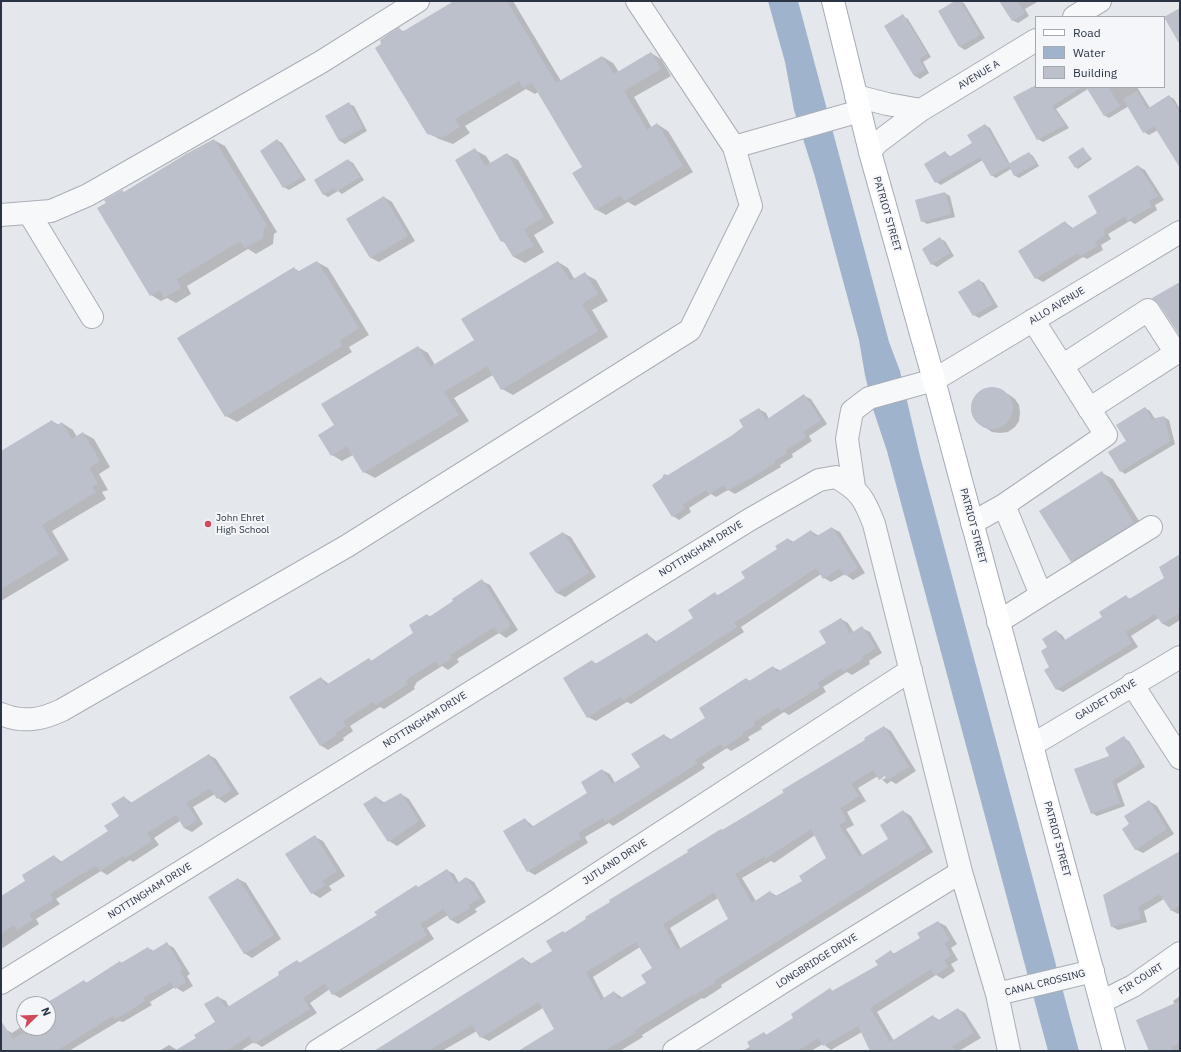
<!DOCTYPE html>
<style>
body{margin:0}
#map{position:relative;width:1181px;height:1052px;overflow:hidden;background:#e4e7ec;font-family:"IBM Plex Sans",sans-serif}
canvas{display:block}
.frame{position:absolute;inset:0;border:2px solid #2b3445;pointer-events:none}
.legend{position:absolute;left:1035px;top:16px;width:130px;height:72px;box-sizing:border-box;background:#f4f6f9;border:1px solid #a4a8b1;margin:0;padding:5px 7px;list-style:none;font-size:12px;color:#2b3445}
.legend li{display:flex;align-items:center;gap:8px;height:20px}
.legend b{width:20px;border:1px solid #a4a8b1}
.north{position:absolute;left:16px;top:996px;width:40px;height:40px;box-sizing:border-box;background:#f4f6f9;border:1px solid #a4a8b1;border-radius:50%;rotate:67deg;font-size:11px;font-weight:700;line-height:16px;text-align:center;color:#2b3445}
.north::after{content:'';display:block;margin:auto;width:14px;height:18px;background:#d1495b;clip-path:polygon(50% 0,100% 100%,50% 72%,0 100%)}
</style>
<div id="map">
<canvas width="1181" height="1052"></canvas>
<div class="frame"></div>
<ul class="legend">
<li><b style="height:5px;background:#fff"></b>Road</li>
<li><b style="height:11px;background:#9fb4cc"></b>Water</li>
<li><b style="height:11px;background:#bbc0ca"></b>Building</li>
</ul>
<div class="north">N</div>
</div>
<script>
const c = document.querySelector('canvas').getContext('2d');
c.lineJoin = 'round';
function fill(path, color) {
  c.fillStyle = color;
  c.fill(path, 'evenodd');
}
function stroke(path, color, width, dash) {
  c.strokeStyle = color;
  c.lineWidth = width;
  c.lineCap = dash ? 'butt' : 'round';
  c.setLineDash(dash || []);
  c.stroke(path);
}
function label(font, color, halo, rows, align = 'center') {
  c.font = font + ' "IBM Plex Sans",sans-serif';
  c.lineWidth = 4;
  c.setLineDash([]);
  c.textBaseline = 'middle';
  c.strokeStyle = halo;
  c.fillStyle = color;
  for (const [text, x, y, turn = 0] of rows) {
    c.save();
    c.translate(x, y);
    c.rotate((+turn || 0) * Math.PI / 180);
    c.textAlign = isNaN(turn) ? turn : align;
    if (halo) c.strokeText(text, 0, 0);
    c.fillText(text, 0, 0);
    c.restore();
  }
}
const water = new Path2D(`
 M768,1H798L889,342L900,371L920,456L1079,1051H1048L887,451L873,409L865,375L859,340L815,177L794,110L785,62Z`);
const shadow = new Path2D(`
 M455,1H513L561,81L603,57L613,63L619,72L651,53L661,59L671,76L634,97L652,128L657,124L668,131L693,172L635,206L628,202L606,215L595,209L584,168L538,92L535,94L526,89L465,126L470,133L453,144L439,139L428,133L399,29L405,32Z
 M957,1L964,3L985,38L965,50L960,47L939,11Z
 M1000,1H1039L1025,9L1029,16L1018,23L1012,20Z
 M903,16L908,19L931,57L923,62L929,73L920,79L915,76L885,26Z
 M1036,85V87H1137L1150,108L1169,96L1174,99L1180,109V165L1158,130L1149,135L1144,132L1129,106L1109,118L1104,115L1088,89L1056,109L1069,128L1043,142L1038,139L1014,98Z
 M349,104L354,106L367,131L345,144L340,141L326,116Z
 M985,125L990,128L1010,164L1029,153L1033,156L1039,166L1019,178L1014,175L1011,169L996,178L991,175L983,160L941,185L936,182L926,164L945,152L951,157L973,143Z
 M214,140L225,146L277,232L274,234L273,244L256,254L248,249L187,286L191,294L176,303L167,298L161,301L151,295L125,193Z
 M277,140L282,143L306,180L289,190L284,187Z
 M1083,148L1092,159L1078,169L1076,167Z
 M475,150L486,156L491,164L507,154L518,160L554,223L534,235L544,252L525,263L514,257L506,244L502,241Z
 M348,160L353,163L364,180L342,194L338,191L328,197L323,194Z
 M1138,166L1145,170L1164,200L1155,205L1157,210L1135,224L1130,221L1108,234L1111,239L1101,245L1103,250L1087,259L1083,257L1043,282L1036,278L1065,222L1074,229L1099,213Z
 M945,193L950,196L955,217L927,224L922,221Z
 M384,197L392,202L415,241L379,262L371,258Z
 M940,239L945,241L954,256L937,267L932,264Z
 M317,262L328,268L369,335L349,347L352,352L237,422L226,416L178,338L294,268L300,272Z
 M558,262L568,268L575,280L585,274L596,280L608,301L592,310L608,337L513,395L502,389L493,375L454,398L469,421L375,478L364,472L353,455L342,461L332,455L335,426L418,347L428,353L435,365L475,340Z
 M979,280L984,283L998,307L979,318L974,315Z
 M991,388L1008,394L1015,399L1019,405L1020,413L1019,421L1015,427L1008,432L1000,433L992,432L977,422L973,416L971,408L973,400L977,394Z
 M804,396L811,399L827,424L809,436L812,441L792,454L793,457L780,465L781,467L735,494L728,490L716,497L711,494L689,508L691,512L679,520L673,516L668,476L732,437L745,427L759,409L766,413L769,419Z
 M1145,408L1150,411L1155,419L1164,417L1169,420L1175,444L1125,474L1121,471L1127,441Z
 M52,421L59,425L62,423L73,430L77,437L83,433L94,439L110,467L99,474L108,490L102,492L106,499L52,531L69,560L1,601V448L3,451Z
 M1102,473L1113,479L1144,529L1082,567L1072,561Z
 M832,528L840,532L865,573L853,580L845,574L831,582L824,578L821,574L741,627L744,632L631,704L627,702L596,721L588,717L592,661L597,664L647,634L657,642L695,618L715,594L718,595L747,578L788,539L794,542L811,531L819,536Z
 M563,533L571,537L596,577L565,597L557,593L531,553Z
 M1180,555V620L1169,627L1163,624L1159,618L1131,636L1138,647L1063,692L1057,689L1050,667L1048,647L1056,631L1062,635L1066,641L1103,618L1126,597L1131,599L1166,578Z
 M482,581L490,585L518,630L506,638L499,633L457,659L459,662L448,670L442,666L417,682L414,687L415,689L384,709L380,707L350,726L353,731L343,738L344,740L328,750L320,745L321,678L329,684L369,659L372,661L414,633L427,615L431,617Z
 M841,619L848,623L854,633L862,628L870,632L882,653L869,661L870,664L852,675L847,672L823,687L826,692L789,715L784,712L761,727L762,729L748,737L750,740L731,751L727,748L702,764L705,768L613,826L609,823L585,837L588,843L535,875L528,871L525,819L534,827L589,793L602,770L610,774L615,783L641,767L664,735L672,740L706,718L746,679L750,681L773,667L781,671L827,643Z
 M884,727L891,731L916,771L896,784L891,781L887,784L878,776L858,788L866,801L847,812L854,825L846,829L863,856L890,839L903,811L911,816L933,852L721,985L722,987L704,999L702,998L642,1035L643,1037L620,1051H521L555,1029L543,1008L489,1041L481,1037L477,1031L442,1051H376L523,958L532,964L554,951L563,932L565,933L722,831L866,741ZM889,773L890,775L882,780V777ZM815,835L828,859L804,882L777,896L770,892L756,901L742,878L771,861L774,863ZM718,898L730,920L681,949L670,928ZM640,947L653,968L647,984L623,998L614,992L604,998L593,977Z
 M1124,738L1129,741L1145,767L1117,784L1125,806L1097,816L1092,813L1111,756Z
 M209,755L216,759L239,794L225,803L218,798L215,794L193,807L203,824L192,832L184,828L180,821L154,838L159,845L133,862L130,860L107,875L101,871L56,899L60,904L36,919L39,924L1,949V897L27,881L54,856L62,862L109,831L120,817L124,797L132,803Z
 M401,794L409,799L426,826L397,846L389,841L376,797L385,803Z
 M1149,801L1157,806L1174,834L1143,853L1135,849L1130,824Z
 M315,837L323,841L345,876L329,886L332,890L320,898L312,893Z
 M1180,852V912L1178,914L1171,910L1164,899L1144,911L1147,922L1118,930L1111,926Z
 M447,870L454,874L459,883L467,878L474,882L486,902L475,909L477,912L458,924L451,920L448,915L427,928L434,939L340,998L333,994L330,989L310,1003L317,1013L262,1047L254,1042L240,1051H159L169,1045L177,1050L197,1038L216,1022L218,997L226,1001L229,1007L281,975L297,961L300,963L378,916Z
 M238,879L246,883L281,939L252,958L244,953Z
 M938,922L946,926L957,944L951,948L958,960L951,964L955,971L943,979L936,975L877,1012L894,1041L933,1016L939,1020L958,1009L965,1013L981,1038L959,1051H869L871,1050L862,1032L831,1050L823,1044L811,1051H743L751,1046L764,1033L767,1035L795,1019L830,989L833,991L879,965L891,952L895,954L921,938Z
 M167,944L174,948L190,974L187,976L193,986L183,992L175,987L150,1002L152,1005L140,1012L123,1022L119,1021L69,1051H1V1032L5,1029L12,1033L24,1025V1028H48V1010L84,981L87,983L120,962L123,964L148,948L154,951Z
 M1180,996V1051H1150L1175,1004L1173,1001Z`);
const building = new Path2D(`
 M454,1H507L556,83L602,56L614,74L651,52L661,69L624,91L647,130L657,123L683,166L624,201L620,195L595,210L572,173L582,167L532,83L523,88L519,81L455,119L460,127L442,138L427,134L375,48L381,44L380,40L399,27L402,32Z
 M955,1H960L980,35L959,47L938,11Z
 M999,1H1017L1025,13L1012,21Z
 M1180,8V45L1164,17Z
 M903,14L927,54L919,59L925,70L914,76L884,26Z
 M1032,87H1082L1052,106L1065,125L1037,140L1013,97Z
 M1086,87H1108L1120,106L1104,116Z
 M1137,91L1147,109L1169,95L1180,113V168L1154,126L1143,133L1123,99Z
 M349,102L363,128L339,141L325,116Z
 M985,124L1008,164L1029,152L1036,164L1014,176L1009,166L991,176L980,157L935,183L924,164L945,151L949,157L972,143L967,135Z
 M214,139L267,226L264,228L263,238L245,248L240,241L177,279L181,288L164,298L160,290L150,296L97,208L106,203L104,200L122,190L124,192L186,154Z
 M277,139L302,177L283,188L260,151Z
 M1083,147L1090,158L1075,168L1068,157Z
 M475,148L485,166L507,153L544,217L524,229L534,246L513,257L503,240L501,242L455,160Z
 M348,159L360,177L336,192L334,188L323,195L314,180Z
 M1138,165L1158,196L1149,201L1152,206L1127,221L1125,216L1103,230L1105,235L1095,242L1097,246L1080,256L1078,253L1035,279L1018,251L1065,221L1071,229L1097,213L1088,196Z
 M945,192L951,214L921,222L915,200Z
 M384,196L408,236L370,258L346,219Z
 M940,237L950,253L931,265L922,249Z
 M317,261L359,328L339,341L342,346L225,417L177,338L294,267L297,272Z
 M558,261L570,281L585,272L598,294L582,304L598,331L501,390L487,366L444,392L459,415L363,473L347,446L331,456L318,435L334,425L321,404L418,346L430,367L474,340L461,319Z
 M979,279L993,304L973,316L958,292Z
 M1180,282V336L1158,303L1152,298Z
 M971 408a21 21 0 1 1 42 0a21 21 0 1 1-42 0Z
 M804,394L821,420L803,432L806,437L786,450L787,453L774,461L775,463L756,475L727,491L724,485L709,494L706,490L683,504L685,508L672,517L652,485L662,478L664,474L668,475L731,436L743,427L739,420L759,408L766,420Z
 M1145,407L1152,419L1164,416L1170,441L1120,472L1108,452L1126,441L1116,425Z
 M52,420L56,426L62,422L72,439L83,432L100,461L89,468L98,484L92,486L96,492L42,525L59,554L1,589V451Z
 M1102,471L1134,523L1071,562L1039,511Z
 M832,527L858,568L845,576L840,568L823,579L816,568L734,623L737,627L623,700L620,697L587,718L563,678L592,660L595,664L647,633L654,643L693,618L688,610L715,592L717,596L745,578L741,572L777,549L775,546L788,538L791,543L811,530L815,537Z
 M563,532L589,573L556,593L529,553Z
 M1180,554V613L1162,624L1155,614L1125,632L1132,643L1056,690L1044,670L1049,667L1041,651L1047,647L1042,639L1056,630L1063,641L1102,617L1099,612L1126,595L1129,599L1164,578L1159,567Z
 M482,579L511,626L498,634L494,627L450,655L452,658L439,666L436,661L409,678L406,682L408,684L376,705L373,702L346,719L343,722L346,726L336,733L337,735L320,746L289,697L321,677L326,685L369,658L371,661L413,633L409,625L427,614L429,617L453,601L452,599Z
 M841,618L850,634L862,626L876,648L862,657L863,659L844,671L841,668L817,683L820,687L781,711L778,707L754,722L755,725L742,733L743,735L723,748L721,744L695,760L698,763L634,804L605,822L603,818L578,833L581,838L527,872L503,831L525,818L530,828L587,793L581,782L602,769L612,784L640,767L631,754L664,734L668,741L705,718L699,708L746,678L749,681L773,666L777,672L826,643L819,631Z
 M884,726L909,767L887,780L885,776L879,780L873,770L851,784L859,796L840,808L847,821L839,825L859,857L888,839L880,825L903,810L926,848L714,981L715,983L695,995L694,994L635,1030L636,1032L604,1051H518L554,1029L539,1002L480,1038L472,1025L428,1051H374L523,957L529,965L552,951L546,941L563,931L564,933L586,919L585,917L610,902L609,900L688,852L687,850L721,829L722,830L784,793L782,790L865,740L864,738ZM811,829L826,858L799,876L802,881L774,897L770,891L752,903L735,874L764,856L765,859ZM714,892L728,919L677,950L663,924ZM636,942L652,968L641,975L646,983L619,999L614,991L601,1000L586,972Z
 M1124,736L1141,763L1112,781L1120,803L1091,814L1074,769L1109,756L1105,748Z
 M209,754L232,790L217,799L210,788L186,803L197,820L184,828L176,815L147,833L152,841L125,858L123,856L100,871L96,866L78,876L50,894L53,900L29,914L33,920L17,930L14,925L1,934V896L25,881L22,875L54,855L59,863L108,831L104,826L119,816L111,804L124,796L129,804Z
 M401,793L419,821L388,842L363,804L376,796L381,804Z
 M1149,800L1167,829L1135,850L1122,829L1129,824L1124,816Z
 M315,835L337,871L322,881L325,885L311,894L285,854Z
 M1180,851V905L1171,911L1160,894L1138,907L1141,919L1111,927L1103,895Z
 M447,869L456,884L466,877L480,898L468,905L470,908L450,920L443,909L420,924L427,935L332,995L325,983L303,998L310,1009L254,1044L249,1036L226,1051H174L196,1038L194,1035L215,1022L204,1004L218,996L226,1008L279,975L278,972L297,960L299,963L377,915L374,912L416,885L418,887Z
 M238,878L274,935L244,954L208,897Z
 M938,921L950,940L944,943L951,956L944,960L948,967L935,975L931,969L870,1008L890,1042L933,1015L937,1021L958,1008L974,1033L952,1046L955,1051H870L858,1026L823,1046L818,1038L797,1051H752L747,1042L764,1032L766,1035L793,1018L791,1014L830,988L832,991L878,965L875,961L891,950L893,954L920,938L917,933Z
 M167,942L183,970L180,972L186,982L175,989L171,982L143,998L145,1001L133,1009L115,1019L113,1016L56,1051H1V1021L13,1039L31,1028H48V1002L84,980L86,983L120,961L121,963L148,947L151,952Z
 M1180,1001V1043L1171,1047L1173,1051H1149L1136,1020Z`);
const minor = new Path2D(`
 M1074,17L1100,1
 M856,96L887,104L921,110
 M734,147L860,111
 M870,152L877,143L921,110L1036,40
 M29,213L92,317
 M1,215L51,211L88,195L321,62L418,1
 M1062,366L1148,310L1176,353L1089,409
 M854,487L847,439L852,411L869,398L934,380L1180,232
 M972,523L1004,505L1106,435L1033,320
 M1041,595L1151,527
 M998,622L1041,595L1004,505
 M1132,684L1180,758
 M1,714C23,723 41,720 62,710L347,546L690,330L751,206L734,147L637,1
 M1032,745L1180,657
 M1,983L749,520L819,480L836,477C860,491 864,498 874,524L961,872L997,994L1009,1051
 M997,994L1093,971
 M1101,1002L1133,986L1180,953
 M317,1051L539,912L911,670
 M674,1051L789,978L961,872`);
const major = new Path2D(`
 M833,1L870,152L934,380L1114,1051`);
const markers = [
 [208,524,4,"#d1495b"]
];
const streetNames = [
 ["AVENUE A",979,75,-31],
 ["PATRIOT STREET",887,214,74],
 ["ALLO AVENUE",1057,306,-31],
 ["PATRIOT STREET",973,526,75],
 ["NOTTINGHAM DRIVE",701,549,-32],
 ["GAUDET DRIVE",1106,700,-31],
 ["NOTTINGHAM DRIVE",425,720,-32],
 ["PATRIOT STREET",1057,839,75],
 ["JUTLAND DRIVE",615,862,-33],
 ["NOTTINGHAM DRIVE",150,891,-32],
 ["LONGBRIDGE DRIVE",817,961,-32],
 ["FIR COURT",1141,979,-32],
 ["CANAL CROSSING",1045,983,-14]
];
const poiNames = [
 ["John Ehret",216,518],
 ["High School",216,530]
];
fill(water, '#9fb4cc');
fill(shadow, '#0003');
fill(building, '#bbc0ca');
stroke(minor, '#a9aeb7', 24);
stroke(major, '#a3abb8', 24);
stroke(minor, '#f7f8fa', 22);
stroke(major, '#fff', 22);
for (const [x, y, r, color] of markers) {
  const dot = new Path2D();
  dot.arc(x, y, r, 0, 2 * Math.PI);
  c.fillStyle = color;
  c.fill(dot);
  stroke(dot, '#f4f6f9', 1.5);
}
label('10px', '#2b3445', '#f4f6f9', streetNames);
label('10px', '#2b3445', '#f4f6f9', poiNames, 'left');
</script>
